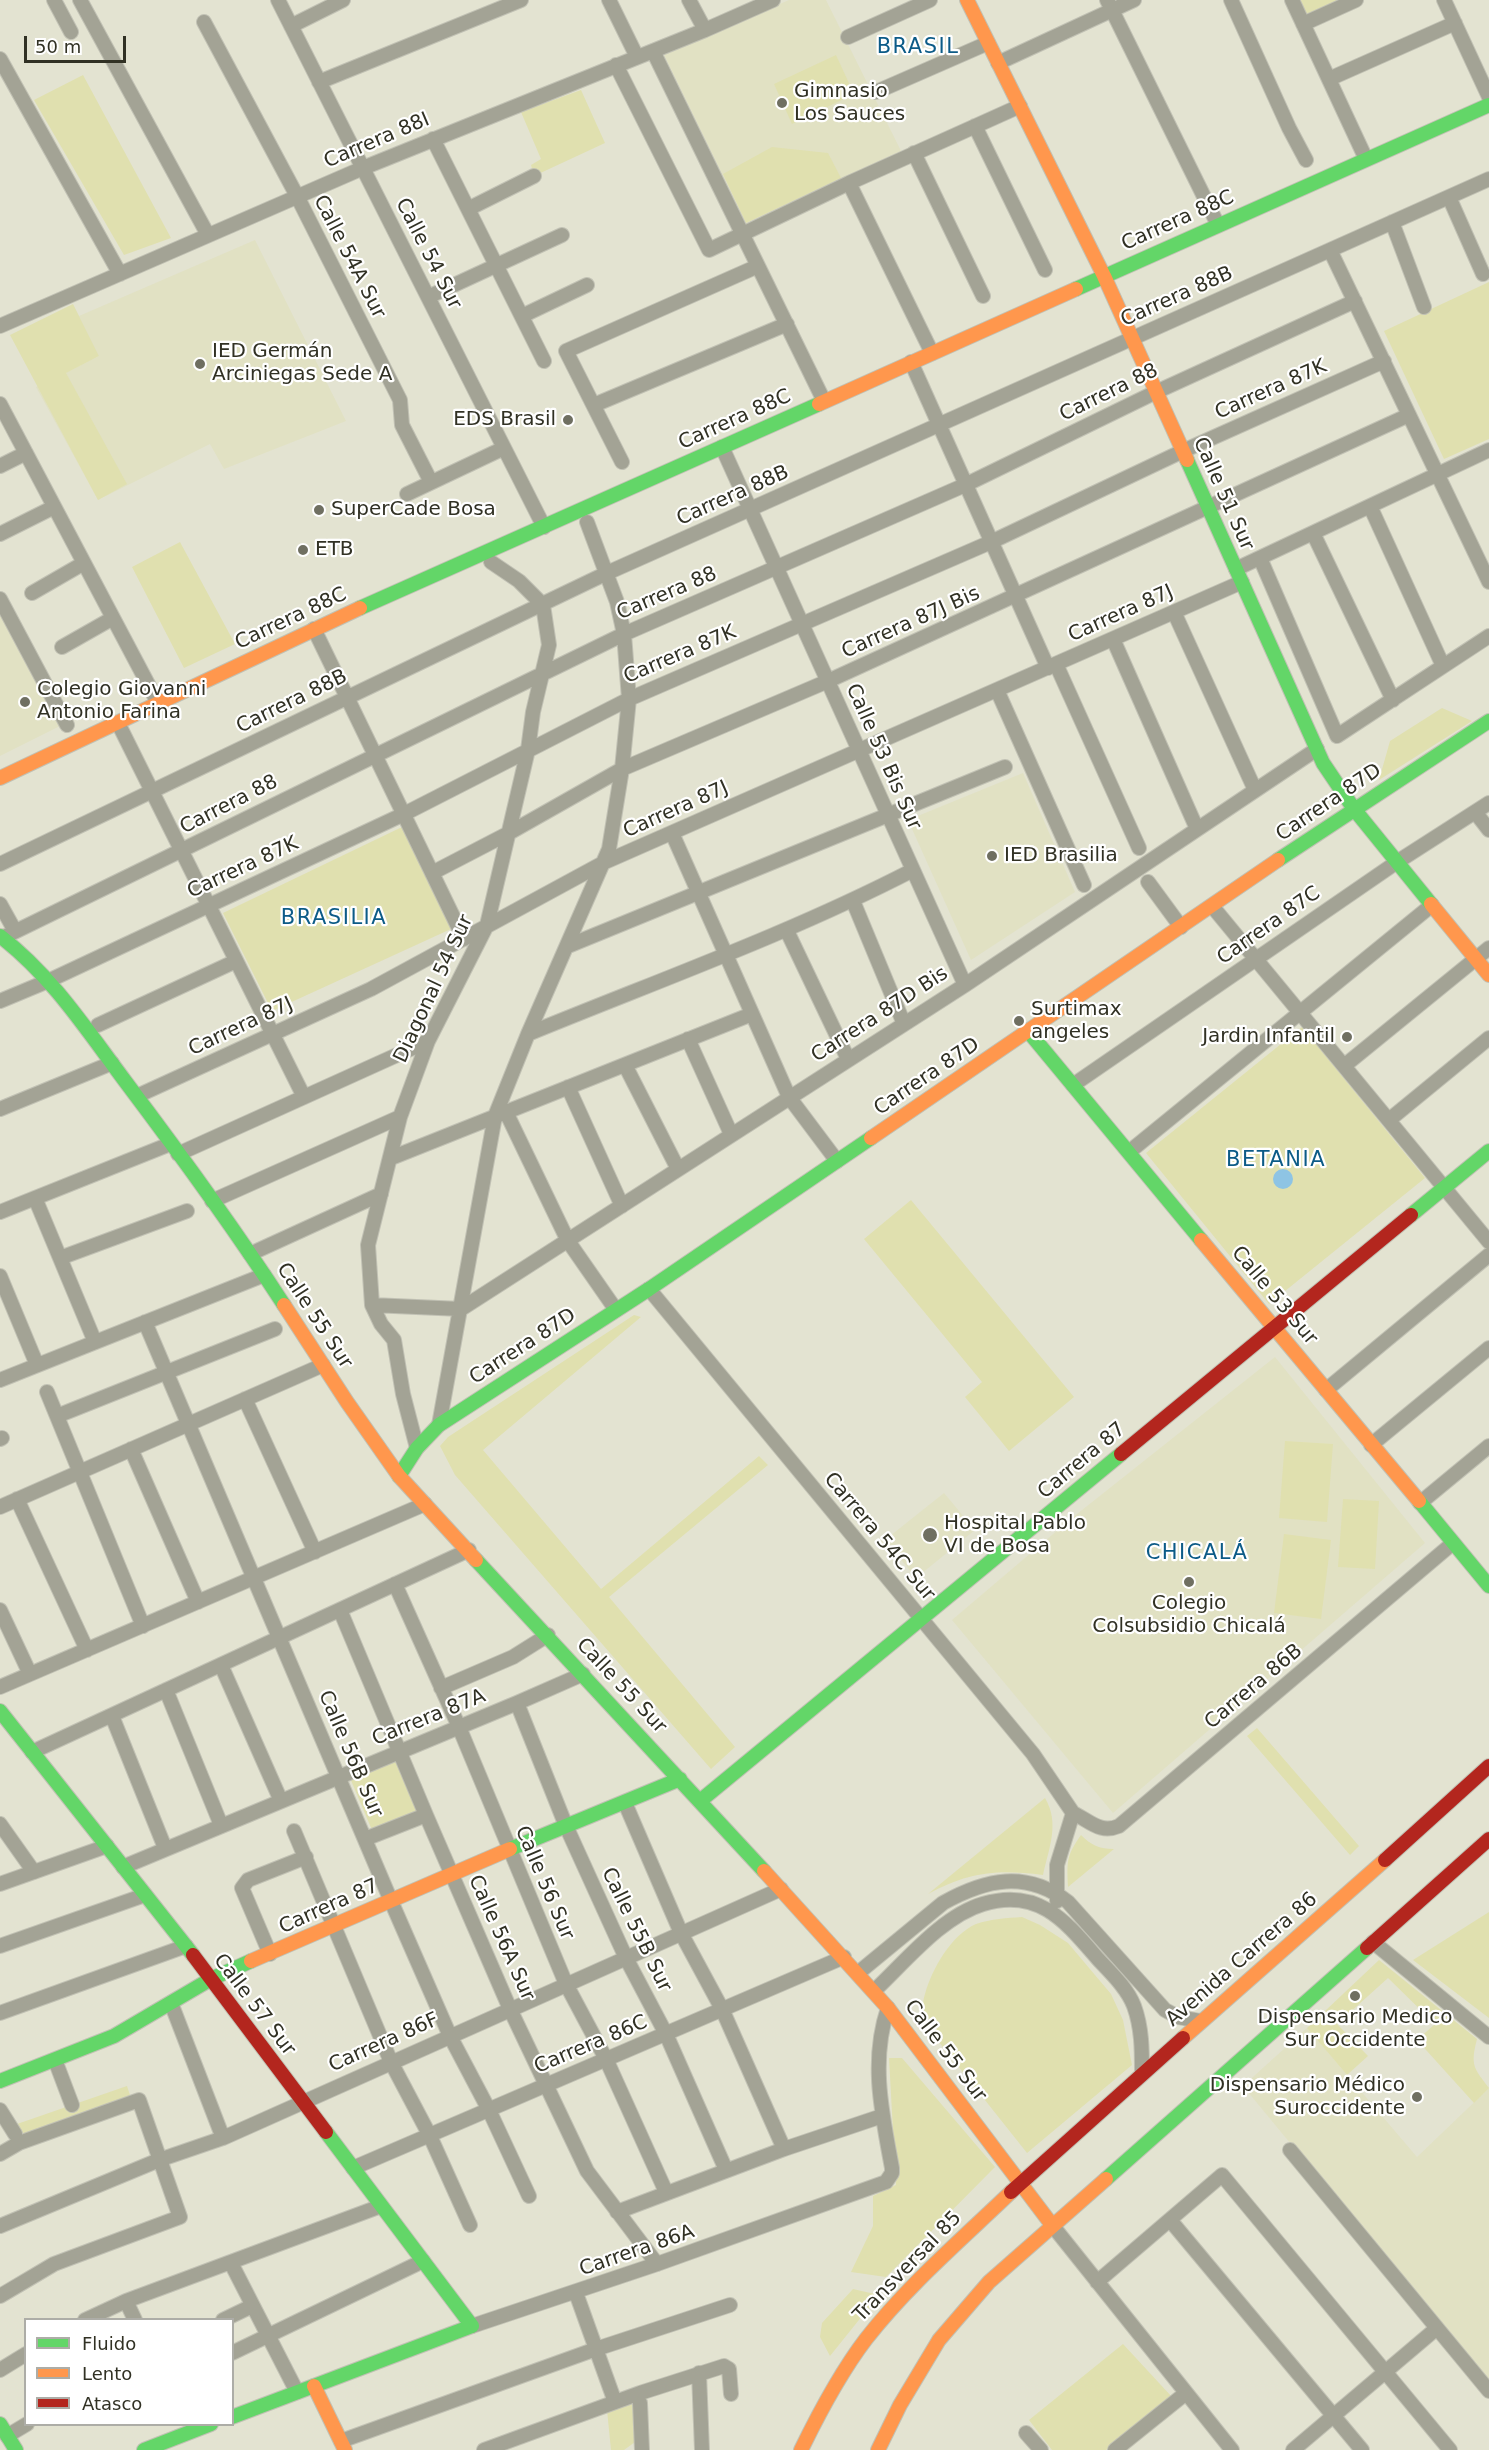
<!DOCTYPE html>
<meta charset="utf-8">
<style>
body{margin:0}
#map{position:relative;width:1489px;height:2450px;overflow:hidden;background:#e3e3d1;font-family:"DejaVu Sans",sans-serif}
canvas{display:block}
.legend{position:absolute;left:24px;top:2318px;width:210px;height:108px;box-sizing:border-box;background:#fff;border:2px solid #adada7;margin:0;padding:8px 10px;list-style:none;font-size:18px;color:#313124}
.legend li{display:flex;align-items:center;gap:12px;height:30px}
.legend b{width:30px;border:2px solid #adada7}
.scale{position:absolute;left:24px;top:36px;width:102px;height:27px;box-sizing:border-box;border:3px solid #313124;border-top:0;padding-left:8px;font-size:18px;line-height:21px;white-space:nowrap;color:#313124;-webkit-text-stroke:4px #fff;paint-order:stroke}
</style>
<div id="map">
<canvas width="1489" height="2450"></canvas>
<ul class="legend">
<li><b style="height:8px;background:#63d668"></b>Fluido</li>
<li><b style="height:8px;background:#ff974d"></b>Lento</li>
<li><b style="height:8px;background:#b3261e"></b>Atasco</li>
</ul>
<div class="scale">50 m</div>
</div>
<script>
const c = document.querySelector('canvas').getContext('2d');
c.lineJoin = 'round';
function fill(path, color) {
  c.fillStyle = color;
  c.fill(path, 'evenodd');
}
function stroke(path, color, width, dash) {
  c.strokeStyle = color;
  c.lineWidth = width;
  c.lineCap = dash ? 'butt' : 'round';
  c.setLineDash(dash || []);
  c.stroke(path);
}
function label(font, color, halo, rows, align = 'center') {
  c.font = font + ' "DejaVu Sans",sans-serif';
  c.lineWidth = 4.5;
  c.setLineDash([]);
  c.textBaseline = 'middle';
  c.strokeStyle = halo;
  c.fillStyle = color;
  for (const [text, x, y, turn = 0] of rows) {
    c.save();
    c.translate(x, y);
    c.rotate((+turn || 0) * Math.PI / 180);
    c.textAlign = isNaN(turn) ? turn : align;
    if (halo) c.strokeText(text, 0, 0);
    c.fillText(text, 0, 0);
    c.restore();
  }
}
const built = new Path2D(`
 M789,0H826L901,151L746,223L664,55Z
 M255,240L346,421L224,469L210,444L98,500L36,387L99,356L79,316Z
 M0,610L62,725L0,756Z
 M1023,773L1075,892L971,960L908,820Z
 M1275,1357L1425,1543L1113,1813L952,1620L1072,1518Z
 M944,1493L975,1530L916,1578L885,1540Z
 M1307,2028L1417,2157L1489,2088V2384L1243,2086Z`);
const green = new Path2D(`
 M1300,0H1340L1307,15Z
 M836,55L854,94L792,124L774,84Z
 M83,75L171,238L124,255L34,100Z
 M581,90L605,143L534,176L531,165L541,159L521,112Z
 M772,147L828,153L841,178L746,223L723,174Z
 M1489,282V439L1444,459L1384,331Z
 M73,304L99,356L66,373L127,484L98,500L10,335Z
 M180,542L235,644L184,668L132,567Z
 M1442,708L1472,721L1379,780L1390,741Z
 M402,827L451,929L272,1011L223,913Z
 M1302,1027L1425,1178L1269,1304L1146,1153Z
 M911,1200L1074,1397L1009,1451L965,1397L982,1382L864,1239Z
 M634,1315L641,1317L483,1450L601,1589L759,1456L768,1465L609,1597L735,1747L711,1769L455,1475L440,1446L448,1437Z
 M1285,1441L1333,1444L1327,1522L1279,1518Z
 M1343,1499L1379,1501L1375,1569L1338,1567Z
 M1284,1534L1331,1540L1321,1619L1274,1613Z
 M1257,1728L1359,1846L1350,1855L1247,1736Z
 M397,1759L419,1812L372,1830L350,1778Z
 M1045,1798C1060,1823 1049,1848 1043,1875C997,1869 969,1872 928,1894Z
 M1081,1835C1091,1845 1099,1849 1114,1849L1068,1887C1067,1862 1066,1856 1081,1835Z
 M1489,1912V2018L1413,1960Z
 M1022,1917L1040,1925L1068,1943L1111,1994L1123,2020L1132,2065L1027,2153L923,2022C923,2013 922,2002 925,1994C932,1969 951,1935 976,1924C991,1919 1007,1918 1022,1917Z
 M1379,1960L1477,2039C1470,2066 1474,2068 1489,2088L1474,2103L1417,2040L1435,2024L1388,1978L1337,2024L1368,2056L1347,2075L1307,2028Z
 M889,2058H902L995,2167L886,2277L851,2272L873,2226V2196L896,2185Z
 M127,2086L131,2098L21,2137L17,2124Z
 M853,2289L879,2295L830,2356L820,2337L822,2323Z
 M1123,2344L1172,2397L1106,2450H1052L1029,2420Z
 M635,2399V2442L624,2450H611L607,2410Z`);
const water = new Path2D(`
 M1273 1179a10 10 0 1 1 20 0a10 10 0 1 1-20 0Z`);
const street = new Path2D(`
 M54,0L71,32
 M80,0L208,235
 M278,0L544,527
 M609,0L637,57
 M689,0L705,30
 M1107,0L1218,225
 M1231,0L1289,128L1306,160
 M1292,0L1366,159
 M1444,0L1489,97
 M204,22L297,196L400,400L402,425L431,482
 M1303,24L1356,0
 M291,26L343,0
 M848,37L930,0
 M653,51L824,401
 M0,59L120,274
 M998,63L1134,0
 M616,65L709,250L849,183L1020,106
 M1329,79L1455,23
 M319,82L521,0
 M876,92L988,43
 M975,126L1045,270
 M433,139L544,361
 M914,153L983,296
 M849,183L932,353
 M1449,197L1483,274
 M468,209L534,176
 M1392,222L1424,307
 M1330,250L1489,582
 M428,297L562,235
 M522,316L587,285
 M0,326L363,168L705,30L773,0
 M911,362L1048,668
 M0,404L158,703
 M594,405L787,324
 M722,447L965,985
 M622,462L566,351L758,266
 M0,466L26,453
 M407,494L504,448
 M1370,506L1443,666
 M1313,533L1393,700
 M0,534L54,507
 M1260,558L1337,736L1489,636
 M1236,569L1489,450
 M32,593L84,563
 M0,599L67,725
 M1174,612L1255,790
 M314,629L464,939
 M1113,639L1197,829
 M62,647L113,618
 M1056,664L1139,848
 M997,690L1084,885
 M118,723L304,1097
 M1475,812L1489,830
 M672,833L789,1097L837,1161
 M0,864L607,573L1489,179
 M432,873L509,833L622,769L828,681L1409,415
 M1148,882L1181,927
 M853,901L904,1024
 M0,904L15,931
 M1212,906L1489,1242
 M787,931L848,1059
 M2,938L624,634L965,485L1156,392L1355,301
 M568,946L1005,767
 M0,1001L48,981L404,814L629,699L991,542L1183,451L1384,361
 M98,1025L236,961
 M528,1034C657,981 789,934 913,870
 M688,1039L731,1134
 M625,1065L678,1169
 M1344,1066L1489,948
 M1073,1085L1397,862L1489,803
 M568,1087L622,1206
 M137,1096L371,989L605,862L1242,582
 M0,1109L112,1063
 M506,1112L568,1241L616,1310
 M1389,1120L1489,1038
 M1129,1152L1432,905
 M178,1154L428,1041
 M391,1158L752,1014
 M35,1198L95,1342
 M212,1201L400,1117
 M0,1212L170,1144
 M250,1254L381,1194
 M60,1258L187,1211
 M0,1276L37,1365
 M649,1289L1033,1754L1073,1813
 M372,1305L461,1309L965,985L1317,749
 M145,1322L391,1901L450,2036L489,2110L529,2196
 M0,1380L264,1275
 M1326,1390L1489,1255
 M47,1392L143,1626
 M245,1399L315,1552
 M57,1416L275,1329
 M439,1425L495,1116L528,1034L609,849L622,769L629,699L624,634L617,602L587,522
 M0,1439L2,1438
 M1371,1445L1489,1348
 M417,1448L403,1394L394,1340L381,1324L372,1305L368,1245L400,1117L428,1041L487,925L528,750L533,712L549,645L543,605L519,581L491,562
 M131,1449L198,1602
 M17,1499L87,1650
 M1420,1503L1489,1446
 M0,1507L323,1365
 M395,1584L459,1727L566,1984L606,2059L666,2192
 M0,1610L30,1674
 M340,1610L426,1815L510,2009L587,2171L657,2264
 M221,1665L281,1801
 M0,1687L425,1504
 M441,1688L513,1657L548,1635
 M166,1690L221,1825
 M517,1703L566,1826L626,1958L666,2034L726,2170
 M112,1716L165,1848
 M32,1752L469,1550
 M625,1803L681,1933L722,2009L784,2149
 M1073,1813C1090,1821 1100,1834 1119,1826L1453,1543
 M0,1824L34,1872
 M294,1831L391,2062L430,2136L470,2225
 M365,1839L426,1815
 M123,1867L517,1703L583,1674
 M0,1884L107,1846
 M1057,1901V1865L1073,1813
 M1373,1942L1489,2037
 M0,1946L145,1895
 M270,1954L242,1888L248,1880L306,1857
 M858,1973L943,1903C986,1879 1026,1870 1068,1902L1165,2010L1178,2017L1200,2021
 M874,1991C905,1962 942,1916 983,1904C1039,1887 1066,1922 1098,1959C1111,1973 1127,1988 1134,2006C1142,2028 1142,2050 1142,2073
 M171,2003L223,2138
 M0,2013L186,1946
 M55,2060L72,2105
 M0,2110L15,2134
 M1290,2150L1489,2391
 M0,2154L19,2143L139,2100L180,2217L54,2264L0,2296
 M353,2168L844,1957
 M617,2212L784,2149L882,2116
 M1170,2220L1362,2450
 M1052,2225L1232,2450
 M0,2226L159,2160L223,2138L781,1889
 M231,2263L297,2392
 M1097,2282L1222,2175L1450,2450
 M576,2293L615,2402
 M126,2301L135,2320
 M85,2320L126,2301L381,2206
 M223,2320L252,2306
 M472,2326L657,2264L886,2182L892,2173V2168C882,2114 870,2061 888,2008
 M232,2353L423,2261
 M0,2370L26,2354
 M699,2373L702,2450
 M640,2403L642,2450
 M1026,2433L1041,2450
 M7,2436L27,2424
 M341,2441L596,2349L730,2305
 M484,2450L640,2393L724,2366L729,2369L731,2394
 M1115,2450L1186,2393
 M1293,2450L1437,2328`);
const fast = new Path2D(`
 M1076,289L1489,105
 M1187,460L1323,763L1354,809L1431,904
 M360,608L819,404
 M1278,860L1489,721
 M0,936C52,976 86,1029 125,1081C180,1154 234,1228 284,1305
 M1028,1031L1201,1240
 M1411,1215L1489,1151
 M399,1476L417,1448L439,1425L649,1289L871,1138
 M1419,1501L1489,1586
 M476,1560L764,1871
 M0,1711L193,1955
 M700,1801L1121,1454
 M510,1849L680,1779
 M0,2081L114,2036L211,1979L251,1961
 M1106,2179L1367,1948
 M232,2417L472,2326L326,2132
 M0,2424L16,2450
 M144,2450L211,2424`);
const slow = new Path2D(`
 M967,0L1104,276L1187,460
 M819,404L1076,289
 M0,778L360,608
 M1431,904L1489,975
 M871,1138L1278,860
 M1201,1240L1419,1501
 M284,1305L347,1402L399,1476L476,1560
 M764,1871L888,2008L1052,2225
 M251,1961L510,1849
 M1183,2038L1385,1860
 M314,2386L345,2450
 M801,2450C820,2411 840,2373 866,2339C908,2285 962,2239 1011,2192
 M878,2450L900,2405L939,2340L989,2282L1106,2179`);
const jam = new Path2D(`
 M1121,1454L1411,1215
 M1385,1860L1489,1766
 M1367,1948L1489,1839
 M193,1955L326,2132
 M1011,2192L1183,2038`);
const markers = [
 [782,103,6,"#6f6f61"],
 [200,364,6,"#6f6f61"],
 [568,420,6,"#6f6f61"],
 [319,510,6,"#6f6f61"],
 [303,550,6,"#6f6f61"],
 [25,702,6,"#6f6f61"],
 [992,856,6,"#6f6f61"],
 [1019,1021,6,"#6f6f61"],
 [1347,1037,6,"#6f6f61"],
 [930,1535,8,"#6f6f61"],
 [1189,1582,6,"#6f6f61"],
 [1355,1996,6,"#6f6f61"],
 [1417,2097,6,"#6f6f61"]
];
const poiNames = [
 ["Gimnasio",794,92],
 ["Los Sauces",794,115],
 ["IED Germán",212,352],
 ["Arciniegas Sede A",212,375],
 ["EDS Brasil",556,420,"right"],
 ["SuperCade Bosa",331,510],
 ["ETB",315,550],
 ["Colegio Giovanni",37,690],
 ["Antonio Farina",37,713],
 ["IED Brasilia",1004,856],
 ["Surtimax",1031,1010],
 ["angeles",1031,1033],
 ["Jardin Infantil",1335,1037,"right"],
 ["Hospital Pablo",944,1524],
 ["VI de Bosa",944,1547],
 ["Colegio",1189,1604,"center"],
 ["Colsubsidio Chicalá",1189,1627,"center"],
 ["Dispensario Medico",1355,2018,"center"],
 ["Sur Occidente",1355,2041,"center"],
 ["Dispensario Médico",1405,2086,"right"],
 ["Suroccidente",1405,2109,"right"]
];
const streetNames = [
 ["Carrera 88I",377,141,-23],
 ["Carrera 88C",1178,221,-24],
 ["Calle 54 Sur",428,254,63],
 ["Calle 54A Sur",349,257,63],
 ["Carrera 88B",1177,297,-24],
 ["Carrera 87K",1271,390,-24],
 ["Carrera 88",1109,393,-26],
 ["Carrera 88C",735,420,-24],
 ["Calle 51 Sur",1223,494,66],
 ["Carrera 88B",733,496,-24],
 ["Carrera 88",667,594,-23],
 ["Carrera 87J",1121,614,-24],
 ["Carrera 88C",291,619,-25],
 ["Carrera 87J Bis",911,623,-24],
 ["Carrera 87K",680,655,-23],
 ["Carrera 88B",292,702,-26],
 ["Calle 53 Bis Sur",883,757,66],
 ["Carrera 87D",1329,803,-34],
 ["Carrera 88",229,805,-27],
 ["Carrera 87J",676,810,-24],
 ["Carrera 87K",243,868,-25],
 ["Carrera 87C",1269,926,-35],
 ["Diagonal 54 Sur",434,989,-65],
 ["Carrera 87D Bis",880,1015,-33],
 ["Carrera 87J",241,1027,-25],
 ["Carrera 87D",927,1077,-34],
 ["Calle 53 Sur",1274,1296,50],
 ["Calle 55 Sur",314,1316,57],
 ["Carrera 87D",523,1347,-33],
 ["Carrera 87",1082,1461,-40],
 ["Carrera 54C Sur",879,1537,50],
 ["Calle 55 Sur",621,1686,47],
 ["Carrera 86B",1254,1687,-40],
 ["Carrera 87A",429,1718,-22],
 ["Calle 56B Sur",350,1754,67],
 ["Calle 56 Sur",544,1883,67],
 ["Carrera 87",329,1907,-24],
 ["Calle 55B Sur",636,1930,64],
 ["Calle 56A Sur",501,1938,66],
 ["Avenida Carrera 86",1242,1960,-41],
 ["Calle 57 Sur",254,2005,53],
 ["Carrera 86F",384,2043,-24],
 ["Carrera 86C",591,2045,-23],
 ["Calle 55 Sur",945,2051,53],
 ["Carrera 86A",637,2251,-19],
 ["Transversal 85",908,2267,-46]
];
const neighbourhoodNames = [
 ["BRASIL",918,48],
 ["BRASILIA",334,919],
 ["BETANIA",1276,1161],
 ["CHICALÁ",1197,1554]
];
fill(built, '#e1e1c3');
fill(green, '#e0e0af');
fill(water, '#8ec4e4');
stroke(street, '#c1c1b4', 16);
stroke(fast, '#c1c1b4', 16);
stroke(slow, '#c1c1b4', 16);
stroke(jam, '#c1c1b4', 16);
stroke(street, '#a3a395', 14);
stroke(fast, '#63d668', 14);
stroke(slow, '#ff974d', 14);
stroke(jam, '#b3261e', 14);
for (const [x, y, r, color] of markers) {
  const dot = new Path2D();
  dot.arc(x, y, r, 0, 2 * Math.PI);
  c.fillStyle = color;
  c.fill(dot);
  stroke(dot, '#fff', 2);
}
label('20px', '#313124', '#fff', poiNames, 'left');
label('20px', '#313124', '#fff', streetNames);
c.letterSpacing = '1.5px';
label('21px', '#0c5b87', '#fff', neighbourhoodNames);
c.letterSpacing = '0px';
</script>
